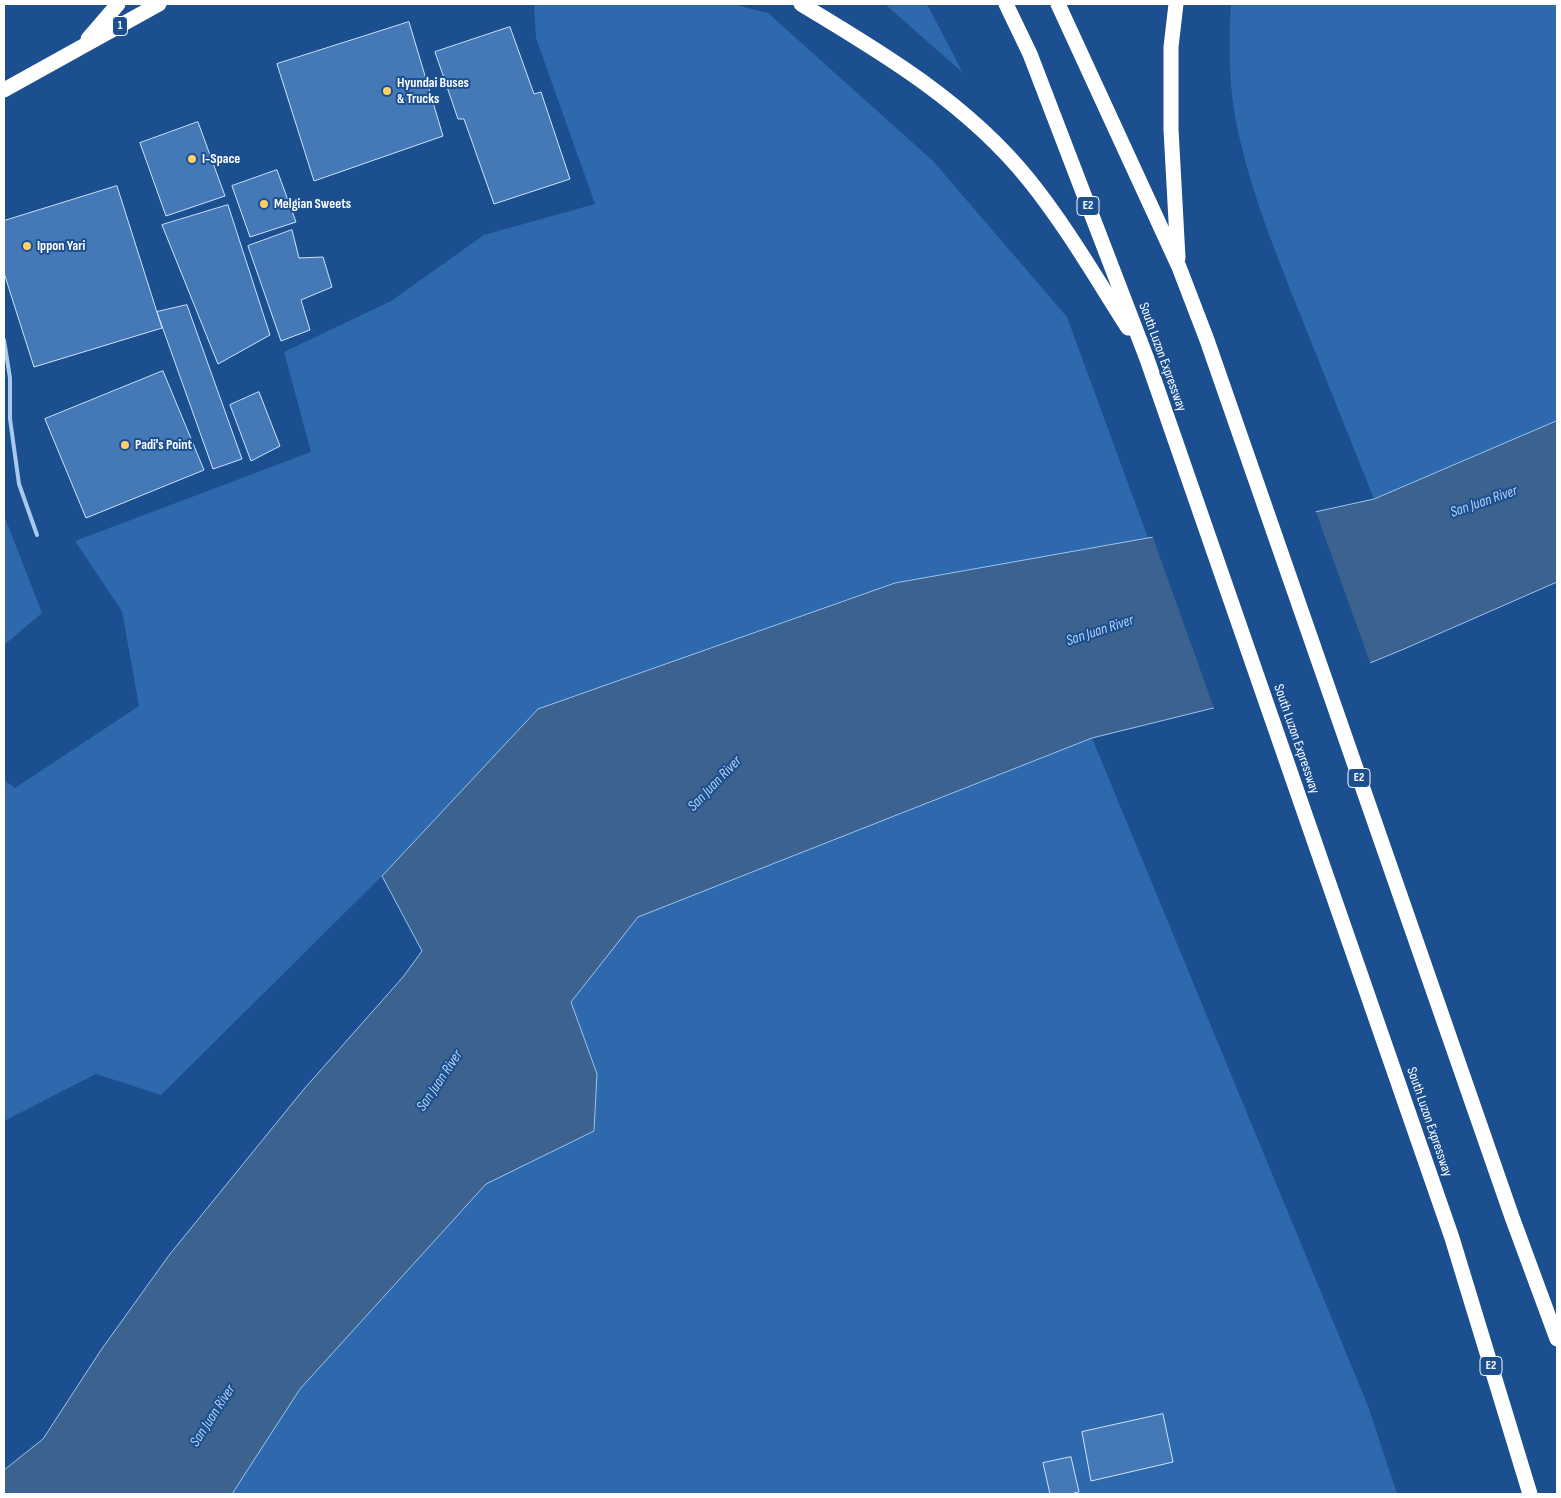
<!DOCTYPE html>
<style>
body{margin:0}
#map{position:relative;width:1561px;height:1498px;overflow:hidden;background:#1b4f8f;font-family:"Sofia Sans Condensed",sans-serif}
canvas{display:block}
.frame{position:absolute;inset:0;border:5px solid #fff;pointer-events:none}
</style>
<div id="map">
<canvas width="1561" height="1498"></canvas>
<div class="frame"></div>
</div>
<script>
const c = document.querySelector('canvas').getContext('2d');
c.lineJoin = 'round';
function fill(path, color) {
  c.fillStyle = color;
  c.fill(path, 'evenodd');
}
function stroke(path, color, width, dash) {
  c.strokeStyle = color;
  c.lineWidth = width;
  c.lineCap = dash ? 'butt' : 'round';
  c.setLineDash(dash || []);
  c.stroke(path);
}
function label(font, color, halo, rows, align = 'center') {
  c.font = font + ' "Sofia Sans Condensed",sans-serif';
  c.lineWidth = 4;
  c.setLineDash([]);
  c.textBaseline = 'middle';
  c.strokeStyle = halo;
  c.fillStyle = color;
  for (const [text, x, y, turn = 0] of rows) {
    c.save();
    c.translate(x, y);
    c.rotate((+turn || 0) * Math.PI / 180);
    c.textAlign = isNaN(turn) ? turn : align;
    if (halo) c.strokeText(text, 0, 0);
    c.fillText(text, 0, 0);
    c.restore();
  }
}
const green = new Path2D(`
 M534,4H732L768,13L933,161L1067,317L1148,538L895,583L538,709L382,876L161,1095L96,1074L4,1121V780L15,788L139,706L122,611L75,541L311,452L284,352L391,301L484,235L595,204L536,38Z
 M885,4H927L963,73Z
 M1231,4H1557V421L1374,499C1350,439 1326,379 1302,319C1279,261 1254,201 1240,140C1229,96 1228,49 1231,4Z
 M4,515L42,613L4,645Z
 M1092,738L1368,1406L1397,1494H232L300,1389L486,1183L594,1131L597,1074L571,1002L637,917Z`);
const water = new Path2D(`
 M1557,421V582L1404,649L1331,679L1092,738L638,917L571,1002L597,1074L594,1131L486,1184L300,1389L232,1494H4V1470L43,1439L101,1350L170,1254L304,1089L403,977L422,951L382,876L538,709L895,583L1187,531L1265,523L1374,499Z`);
const pier = new Path2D(`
 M1315,509L1371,665L1331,682L1215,711L1152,535L1187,529L1265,520Z`);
const building = new Path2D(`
 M409,22L443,136L314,181L277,64Z
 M510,27L534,94L541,92L570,179L494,204L464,119H458L435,52Z
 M198,122L225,196L166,216L140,143Z
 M277,170L296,222L250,237L232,186Z
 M117,186L162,328L34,367L4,273V221Z
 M228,205L270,335L218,364L162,225Z
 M292,230L299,258L323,257L332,287L301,300L310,330L281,341L248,246Z
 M187,305L242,459L213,469L157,312Z
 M163,371L204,470L86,518L45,419Z
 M259,392L280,446L251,461L230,405Z
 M1163,1414L1173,1462L1091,1481L1082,1432Z
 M1071,1457L1079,1492L1070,1494H1050L1043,1463Z`);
const lane = new Path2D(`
 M4,340L10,378V419L19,484L37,535`);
const highway = new Path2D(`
 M801,4C883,53 968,104 1029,180C1066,226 1096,278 1128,328
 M1006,4L1030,54L1147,359L1452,1238L1530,1494
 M1058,4L1179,267L1207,340L1512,1217L1557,1339
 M1176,4L1171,47V129L1178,258
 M88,39L118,4
 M4,90L159,4`);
const markers = [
 [387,91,5,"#ffd166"],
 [192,159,5,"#ffd166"],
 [264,204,5,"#ffd166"],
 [27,246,5,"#ffd166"],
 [125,445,5,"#ffd166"]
];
const shields = [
 [120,26,15],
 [1088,206,22],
 [1359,778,22],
 [1491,1366,22]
];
const shieldNames = [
 ["1",120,26],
 ["E2",1088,206],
 ["E2",1359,778],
 ["E2",1491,1366]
];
const poiNames = [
 ["Hyundai Buses",397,83],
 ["& Trucks",397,99],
 ["I-Space",202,159],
 ["Melgian Sweets",274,204],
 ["Ippon Yari",37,246],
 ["Padi's Point",135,445]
];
const streetNames = [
 ["South Luzon Expressway",1162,357,70],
 ["South Luzon Expressway",1296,739,71],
 ["South Luzon Expressway",1429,1122,71]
];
const waterNames = [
 ["San Juan River",1484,502,-19],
 ["San Juan River",1100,631,-18],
 ["San Juan River",715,784,-46],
 ["San Juan River",440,1081,-56],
 ["San Juan River",213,1416,-57]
];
fill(green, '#2e69ad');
fill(water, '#3c6290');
stroke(water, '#9cc4f0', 1);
fill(pier, '#1b4f8f');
fill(building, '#4478b7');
stroke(building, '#cfe3fa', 1);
stroke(lane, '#a9c9ee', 4);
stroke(highway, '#fff', 15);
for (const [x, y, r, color] of markers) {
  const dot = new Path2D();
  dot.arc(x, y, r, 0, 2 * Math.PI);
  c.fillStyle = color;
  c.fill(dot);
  stroke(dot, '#1b4f8f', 2);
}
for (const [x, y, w] of shields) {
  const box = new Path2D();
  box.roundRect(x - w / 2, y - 9.5, w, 19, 4);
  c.fillStyle = '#1b4f8f';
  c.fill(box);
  stroke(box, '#fff', 1);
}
label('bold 12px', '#fff', null, shieldNames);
label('bold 14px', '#fff', '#1b4f8f', poiNames, 'left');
label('14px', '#fff', '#1b4f8f', streetNames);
label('italic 15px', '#b5d3f5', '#1b4f8f', waterNames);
</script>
